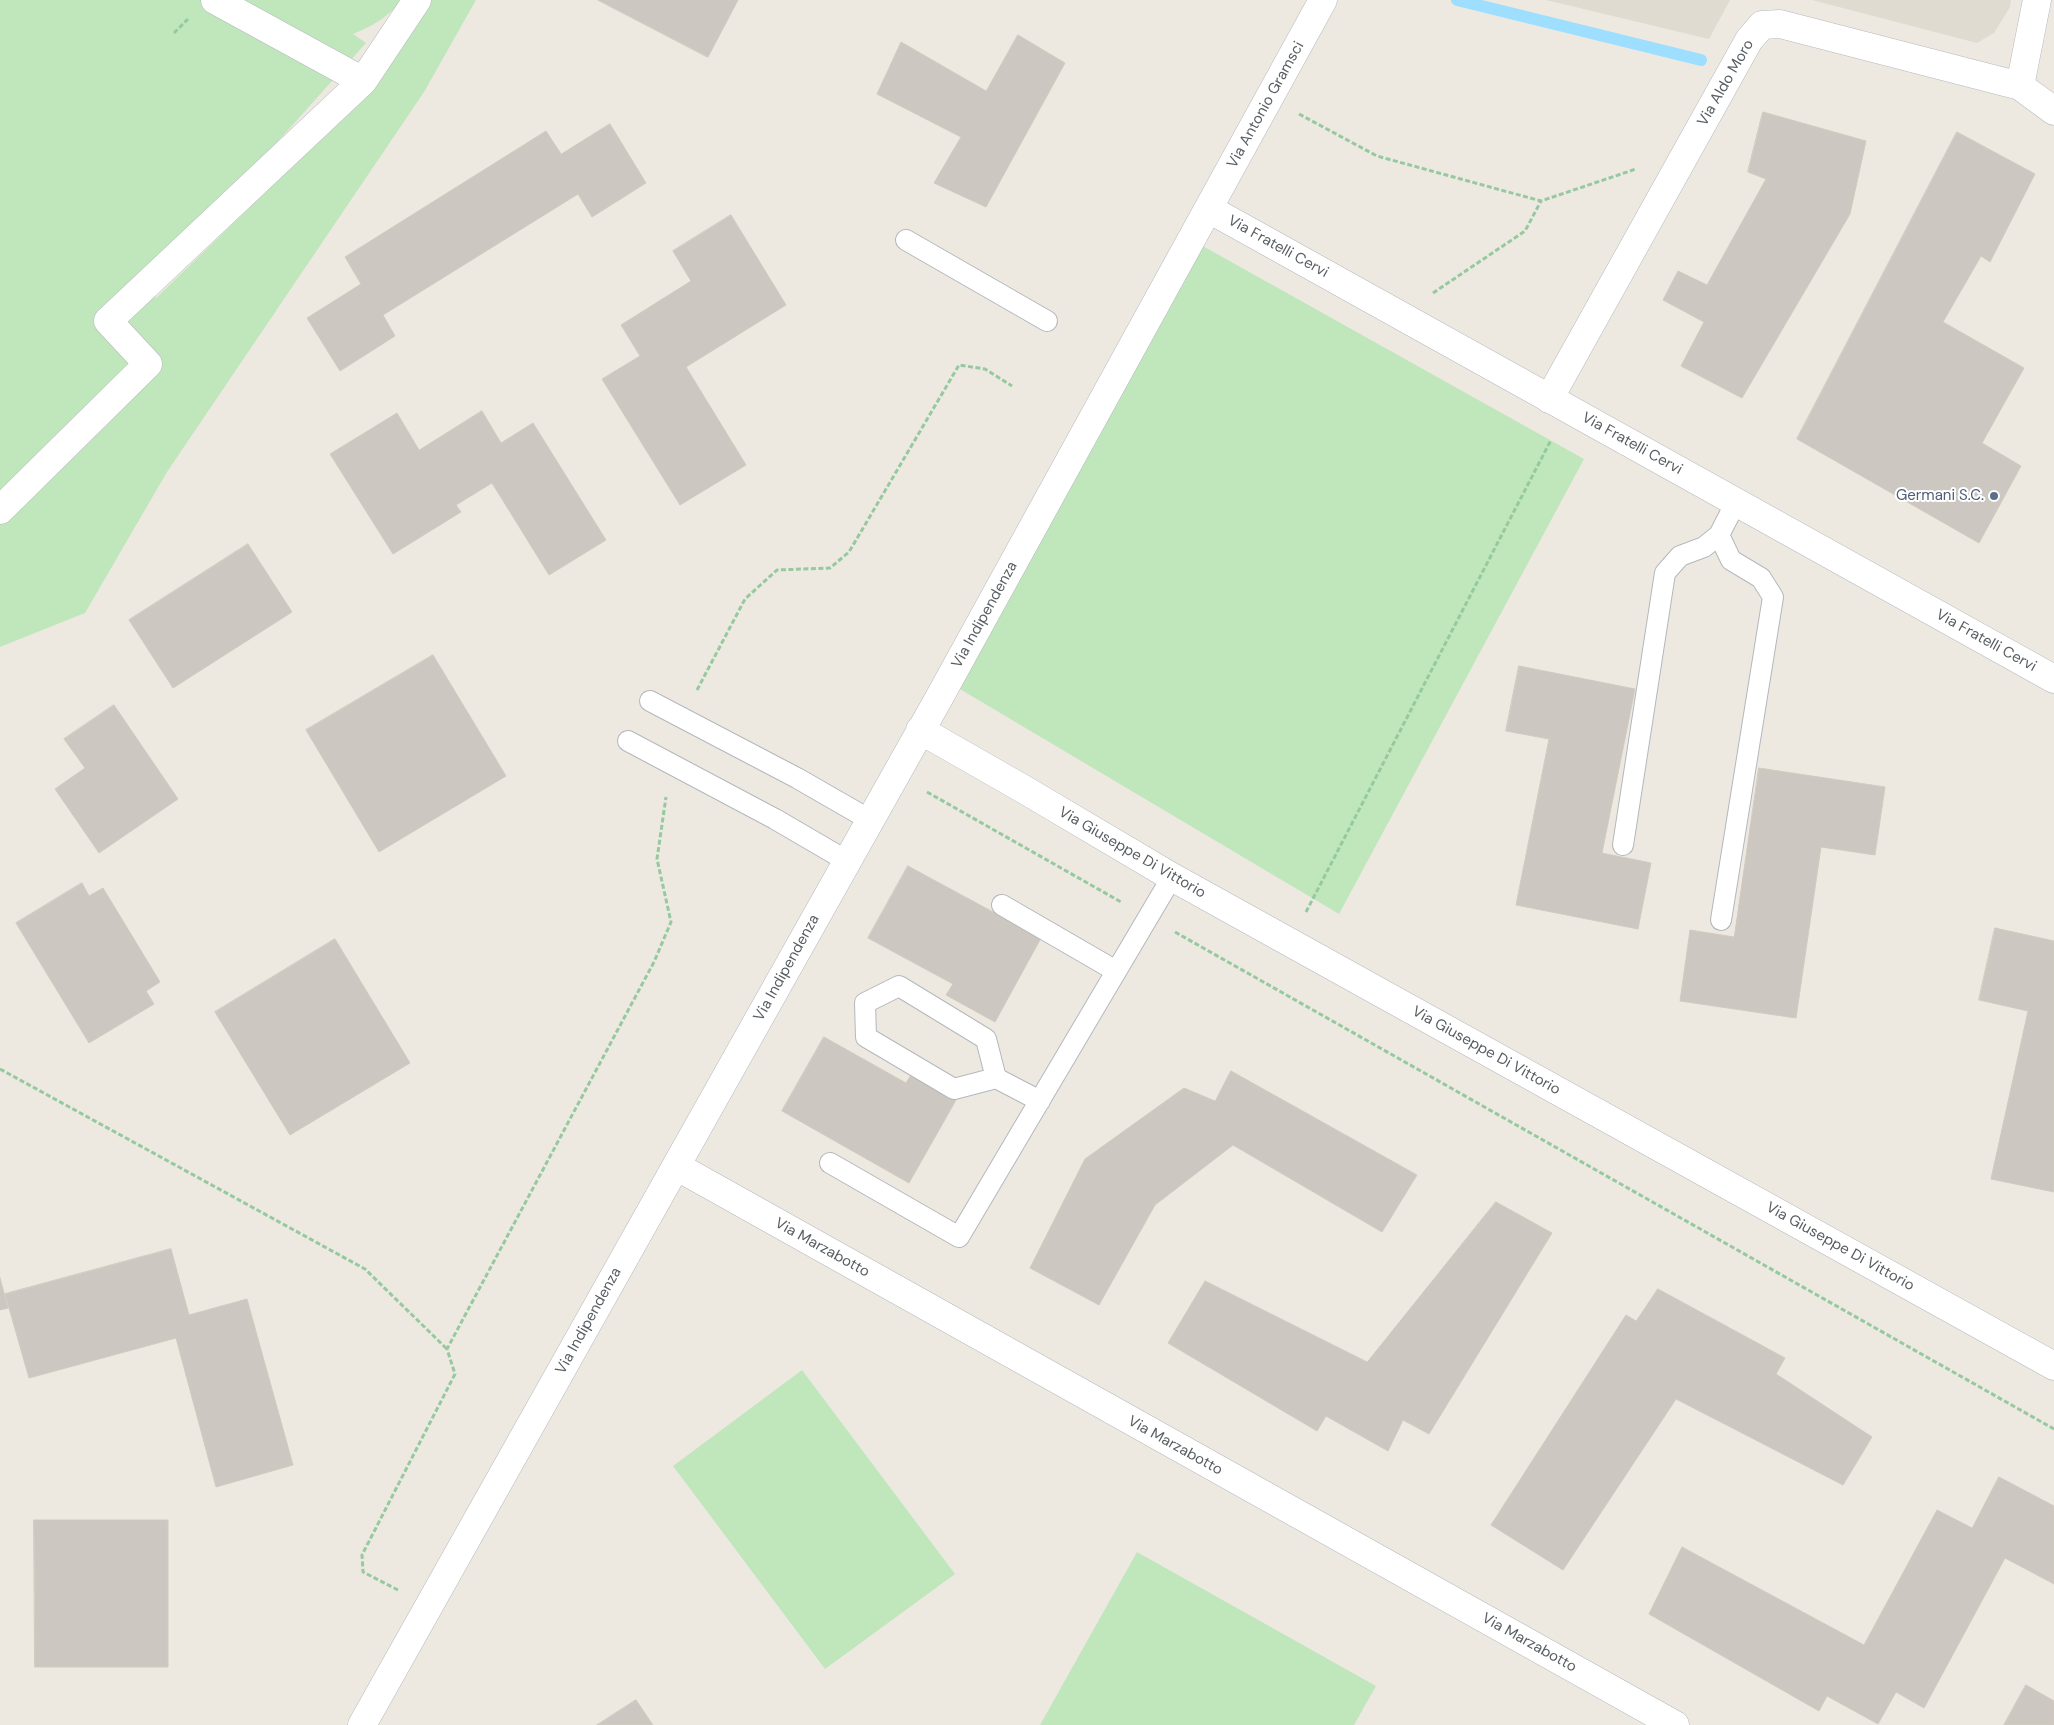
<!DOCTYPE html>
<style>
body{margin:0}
canvas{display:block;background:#ede9e1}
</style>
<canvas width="2054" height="1725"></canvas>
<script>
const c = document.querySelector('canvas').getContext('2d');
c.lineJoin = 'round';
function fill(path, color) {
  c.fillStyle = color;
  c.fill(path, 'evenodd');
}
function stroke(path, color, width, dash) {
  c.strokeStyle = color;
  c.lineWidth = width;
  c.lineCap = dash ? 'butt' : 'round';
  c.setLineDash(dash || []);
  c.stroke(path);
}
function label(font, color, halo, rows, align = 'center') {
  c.font = font + ' "DM Sans",sans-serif';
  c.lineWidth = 4;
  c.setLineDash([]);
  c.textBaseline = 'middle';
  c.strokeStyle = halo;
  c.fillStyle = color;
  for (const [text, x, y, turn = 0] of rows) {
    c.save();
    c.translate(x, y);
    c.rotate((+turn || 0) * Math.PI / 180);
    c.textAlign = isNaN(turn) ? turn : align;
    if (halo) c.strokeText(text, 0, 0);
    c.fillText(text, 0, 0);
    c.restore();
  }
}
const education = new Path2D(`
 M1546,0H1730L1709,39Z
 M1812,0H2011L2010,7L1994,33L1977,43Z`);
const green = new Path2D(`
 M0,0H402C389,17 372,26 353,34L366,43L280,139L147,272L156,298L339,121L427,0H476L424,92L167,472L85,613L0,647Z
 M1192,240L1584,459L1339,914L948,682Z
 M802,1370L955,1574L825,1669L673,1466Z
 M1137,1552L1376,1686L1354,1725H1040Z`);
const stream = new Path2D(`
 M1457,0L1701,60`);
const building = new Path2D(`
 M598,0H738L708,57Z
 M1018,35L1065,63L986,207L934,183L961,137L877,94L901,42L986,91Z
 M1763,112L1866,141L1850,214L1742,398L1681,366L1704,322L1663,300L1678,271L1707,285L1766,179L1748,172Z
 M610,124L646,183L592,217L578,194L383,315L395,336L340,371L307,318L361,284L345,257L546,131L561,154Z
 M1957,132L2035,174L1990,262L1981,256L1943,322L2024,368L1982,443L2021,466L1979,543L1797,439Z
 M731,215L786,305L686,367L746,465L680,505L602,379L640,356L621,325L691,281L673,251Z
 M482,411L501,443L533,423L606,540L549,575L492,483L456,505L461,512L393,554L330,454L397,413L419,450Z
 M248,544L292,612L173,688L129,620Z
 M433,655L506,776L379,852L306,730Z
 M1519,666L1635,689L1602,853L1651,863L1638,929L1516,905L1549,739L1506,731Z
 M114,705L178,799L99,853L55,789L85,768L64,739Z
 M1759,768L1885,787L1875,855L1821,847L1796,1018L1680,1001L1690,930L1734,937Z
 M908,866L1041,938L995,1022L946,995L953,984L868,938Z
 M82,883L89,896L103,888L160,982L146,991L154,1004L89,1043L16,923Z
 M1995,928L2054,941V1192L1991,1179L2028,1011L1979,1000Z
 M335,939L410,1063L290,1135L215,1012Z
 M824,1037L906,1083L911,1075L956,1100L909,1183L782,1111Z
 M1231,1071L1417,1175L1382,1232L1233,1145L1155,1205L1099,1305L1030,1268L1085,1159L1184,1088L1215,1101Z
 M1496,1202L1552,1233L1429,1434L1403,1420L1388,1451L1326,1416L1317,1431L1168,1343L1205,1281L1367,1362Z
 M171,1249L189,1315L247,1299L293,1465L216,1487L176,1338L29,1378L5,1294Z
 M0,1278L8,1308L0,1310Z
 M1658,1289L1785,1358L1776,1374L1872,1437L1843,1485L1676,1399L1563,1570L1491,1525L1626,1315L1636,1321Z
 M1999,1477L2054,1506V1584L2005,1558L1924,1708L1896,1692L1878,1724L1827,1696L1819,1711L1649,1614L1682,1547L1864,1645L1937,1510L1972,1528Z
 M34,1520H168V1667H35Z
 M2026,1685L2054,1701V1725H2004Z
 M636,1700L653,1725H597Z`);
const path = new Path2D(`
 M174,33L188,19
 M1299,114L1377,156L1541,201L1636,169
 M1433,293L1525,231L1541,201
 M697,690L745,599L777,570L830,568L849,552L959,365L985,369L1012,386
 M927,792L1121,902
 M1306,912L1551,440
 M1175,932L2054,1429
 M0,1069L365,1269L447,1349
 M398,1590L363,1572L362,1555L455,1374L447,1349L654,962L671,922L657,859L666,797`);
const service = new Path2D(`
 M906,240L1047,321
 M1719,535L1731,560L1761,578L1773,597L1721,920
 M650,701L797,778L870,820
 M628,741L775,819L847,861
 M1623,845L1665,573L1680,556L1704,547L1719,535L1736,502
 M1002,905L1116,971
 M996,1078L954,1089L866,1037L865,1003L899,986L986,1039L996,1078L1040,1101
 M830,1163L959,1237L1172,877`);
const pedestrian = new Path2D(`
 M215,0L363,81
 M0,510L148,364L108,321L363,81L417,0`);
const minor = new Path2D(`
 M2020,86L2054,111
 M1209,209L2054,679
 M1549,399L1749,40L1762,25L1780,24L2020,86L2037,0
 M920,730L1025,790L1172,877L2054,1366
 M676,1166L1675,1725
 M362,1725L939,698L1323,0`);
const markers = [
 [1994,496,5,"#5c6f8a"]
];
const streetNames = [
 ["Via Aldo Moro",1726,83,-60],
 ["Via Antonio Gramsci",1266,105,-61],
 ["Via Fratelli Cervi",1278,247,29],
 ["Via Fratelli Cervi",1632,444,29],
 ["Via Indipendenza",985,615,-61],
 ["Via Fratelli Cervi",1986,641,29],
 ["Via Giuseppe Di Vittorio",1132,853,30],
 ["Via Indipendenza",787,968,-61],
 ["Via Giuseppe Di Vittorio",1486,1051,29],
 ["Via Giuseppe Di Vittorio",1840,1247,29],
 ["Via Marzabotto",822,1248,29],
 ["Via Indipendenza",589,1321,-61],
 ["Via Marzabotto",1175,1446,29],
 ["Via Marzabotto",1529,1643,29]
];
const serviceNames = [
 ["Germani S.C.",1984,496]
];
fill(education, '#dfdbd1');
fill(green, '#c0e6bc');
stroke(stream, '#9edfff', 12);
fill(building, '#cdc7c2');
stroke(building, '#d2cabf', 1);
stroke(service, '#b4b8bc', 22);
stroke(pedestrian, '#b4b8bc', 29);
stroke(minor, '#b4b8bc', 29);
stroke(path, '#96c99f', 3, [5, 2.5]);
stroke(service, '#fff', 20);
stroke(pedestrian, '#fff', 28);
stroke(minor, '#fff', 28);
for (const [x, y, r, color] of markers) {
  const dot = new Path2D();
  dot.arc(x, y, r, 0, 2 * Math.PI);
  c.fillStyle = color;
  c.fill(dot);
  stroke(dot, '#fff', 2);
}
label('15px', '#595e62', '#fff', streetNames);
label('15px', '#4e5e75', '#fff', serviceNames, 'right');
</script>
